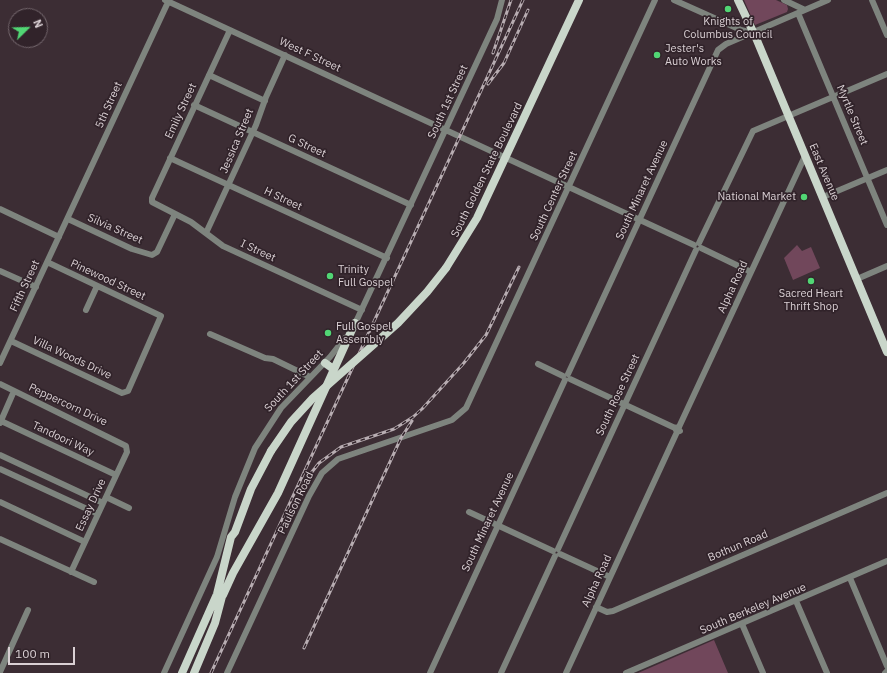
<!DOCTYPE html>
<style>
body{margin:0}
#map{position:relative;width:887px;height:673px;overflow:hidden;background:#3c2d34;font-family:"IBM Plex Sans",sans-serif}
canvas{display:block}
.north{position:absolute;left:8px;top:8px;width:40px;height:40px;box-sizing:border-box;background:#31232a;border:1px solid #75686e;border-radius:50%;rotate:67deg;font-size:11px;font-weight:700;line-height:16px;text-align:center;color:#dad0d4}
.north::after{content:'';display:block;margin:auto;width:14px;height:18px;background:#51d674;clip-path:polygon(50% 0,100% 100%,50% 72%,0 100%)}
.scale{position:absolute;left:8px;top:647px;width:67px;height:18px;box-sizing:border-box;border:2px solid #dad0d4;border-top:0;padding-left:5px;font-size:12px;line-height:14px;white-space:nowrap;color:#dad0d4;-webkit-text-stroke:3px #31232a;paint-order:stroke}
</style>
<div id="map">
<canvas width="887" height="673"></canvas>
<div class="north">N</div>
<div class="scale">100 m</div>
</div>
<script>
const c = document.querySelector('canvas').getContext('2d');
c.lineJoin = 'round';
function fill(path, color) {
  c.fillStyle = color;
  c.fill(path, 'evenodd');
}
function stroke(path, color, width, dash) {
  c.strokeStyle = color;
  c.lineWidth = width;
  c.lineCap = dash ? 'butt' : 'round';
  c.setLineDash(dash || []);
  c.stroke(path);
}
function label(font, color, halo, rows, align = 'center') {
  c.font = font + ' "IBM Plex Sans",sans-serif';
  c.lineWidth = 3.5;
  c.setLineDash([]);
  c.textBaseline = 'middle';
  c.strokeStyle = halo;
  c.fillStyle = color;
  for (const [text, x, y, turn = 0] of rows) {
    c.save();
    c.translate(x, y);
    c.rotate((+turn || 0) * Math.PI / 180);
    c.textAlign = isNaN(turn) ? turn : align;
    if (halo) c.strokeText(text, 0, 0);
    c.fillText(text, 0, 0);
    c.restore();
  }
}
const green = new Path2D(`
 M744,0H776L787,5L788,9L787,12L755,25Z
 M797,245L802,251L811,247L820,268L793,280L784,258Z
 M714,640L728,673H638Z`);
const minor = new Path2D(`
 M165,0L694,245
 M674,0L741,30L752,33
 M784,0L805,10
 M872,0L887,35
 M798,13L887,225
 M230,30L152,198V202L191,222L223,246L362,310
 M209,75L265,101
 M194,105L411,205
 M170,158L387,258
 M823,197L887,170
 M0,209L59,237
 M68,219L132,249L152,255L157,252L175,214
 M206,233L256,125L266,97L285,55
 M699,243L753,131L887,74
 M701,248L751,272
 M0,271L36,287
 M857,279L887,266
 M86,310L97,286
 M354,326L497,19L502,0
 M210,334L265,358L273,359L310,377
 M11,341L122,393L128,391L161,316L47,262
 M0,363L169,0
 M538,364L563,376
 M568,374L718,50L726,44L828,0
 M570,379L675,428
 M0,384L126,446L127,452L71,572
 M1,421L116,475
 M0,423L14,391
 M677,432L675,428L679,427L805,156
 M0,455L103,503
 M0,469L98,514
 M106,497L129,508
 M0,502L85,542
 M469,512L553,551
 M0,539L94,582
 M558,549L696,250
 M560,554L610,577
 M850,578L887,666
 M796,601L827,673
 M596,607L607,612L613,611L887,493
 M742,624L763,673
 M0,672L28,610
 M164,673L217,557L235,497L255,448L281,408L330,357L345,338
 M227,673L309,496L322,473L338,459L452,420L466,408L655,0
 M430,673L565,380
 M501,673L555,556
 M566,673L677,432L680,431
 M626,673L887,561
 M885,673L887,671`);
const major = new Path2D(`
 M738,0L756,38L887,352
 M446,268L477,218L579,0
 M325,363L332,368L334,373
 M223,595L233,573L278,493L355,323
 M182,673L217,594L231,537L235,532L251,489L271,451
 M194,673L215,623L224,589`);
const rail = new Path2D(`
 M493,53L511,0
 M488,84L504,63L528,10
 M304,482L319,463L341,447L394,429L413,417L422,409L463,364L486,335L519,267
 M304,648L401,438L412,421
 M211,673L523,0`);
const majorBridge = new Path2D(`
 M271,451L291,422L313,398L398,323L427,292L446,268`);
const markers = [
 [728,9,4,"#51d674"],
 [657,55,4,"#51d674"],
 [804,197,4,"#51d674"],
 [330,276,4,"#51d674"],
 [811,281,4,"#51d674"],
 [328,333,4,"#51d674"]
];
const poiNames = [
 ["Knights of",728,22,"center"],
 ["Columbus Council",728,35,"center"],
 ["Jester's",665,49],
 ["Auto Works",665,62],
 ["National Market",796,197,"right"],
 ["Trinity",338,270],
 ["Full Gospel",338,283],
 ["Sacred Heart",811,294,"center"],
 ["Thrift Shop",811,307,"center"],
 ["Full Gospel",336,327],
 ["Assembly",336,340]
];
const streetNames = [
 ["West F Street",310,55,25],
 ["South 1st Street",448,102,-65],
 ["5th Street",109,105,-66],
 ["Emily Street",181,111,-65],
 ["Myrtle Street",852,115,67],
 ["Jessica Street",237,141,-67],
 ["G Street",307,146,25],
 ["South Golden State Boulevard",487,170,-64],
 ["East Avenue",824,172,67],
 ["South Minaret Avenue",642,190,-65],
 ["South Center Street",554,196,-65],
 ["H Street",283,199,25],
 ["Silvia Street",115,229,24],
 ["I Street",258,251,25],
 ["Pinewood Street",108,280,25],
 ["Fifth Street",25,286,-65],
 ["Alpha Road",733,287,-65],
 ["Villa Woods Drive",72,358,25],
 ["South 1st Street",294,381,-47],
 ["South Rose Street",618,395,-65],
 ["Peppercorn Drive",68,405,25],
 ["Tandoori Way",63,439,25],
 ["Paulson Road",296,503,-64],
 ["Essay Drive",91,505,-65],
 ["South Minaret Avenue",488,522,-65],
 ["Bothun Road",738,546,-23],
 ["Alpha Road",597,581,-65],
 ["South Berkeley Avenue",753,609,-23]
];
fill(green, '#71475b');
stroke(minor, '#7e847e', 6);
stroke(major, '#c9d6ca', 8);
stroke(rail, '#b8adb2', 3);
stroke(rail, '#31232a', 1.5, [4.5]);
stroke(majorBridge, '#c9d6ca', 8);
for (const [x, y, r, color] of markers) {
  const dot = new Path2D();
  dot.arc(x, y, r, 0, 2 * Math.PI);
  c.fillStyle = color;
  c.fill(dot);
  stroke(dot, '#31232a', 1.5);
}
label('11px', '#dad0d4', '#31232a', poiNames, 'left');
label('11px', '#dad0d4', '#31232a', streetNames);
</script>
